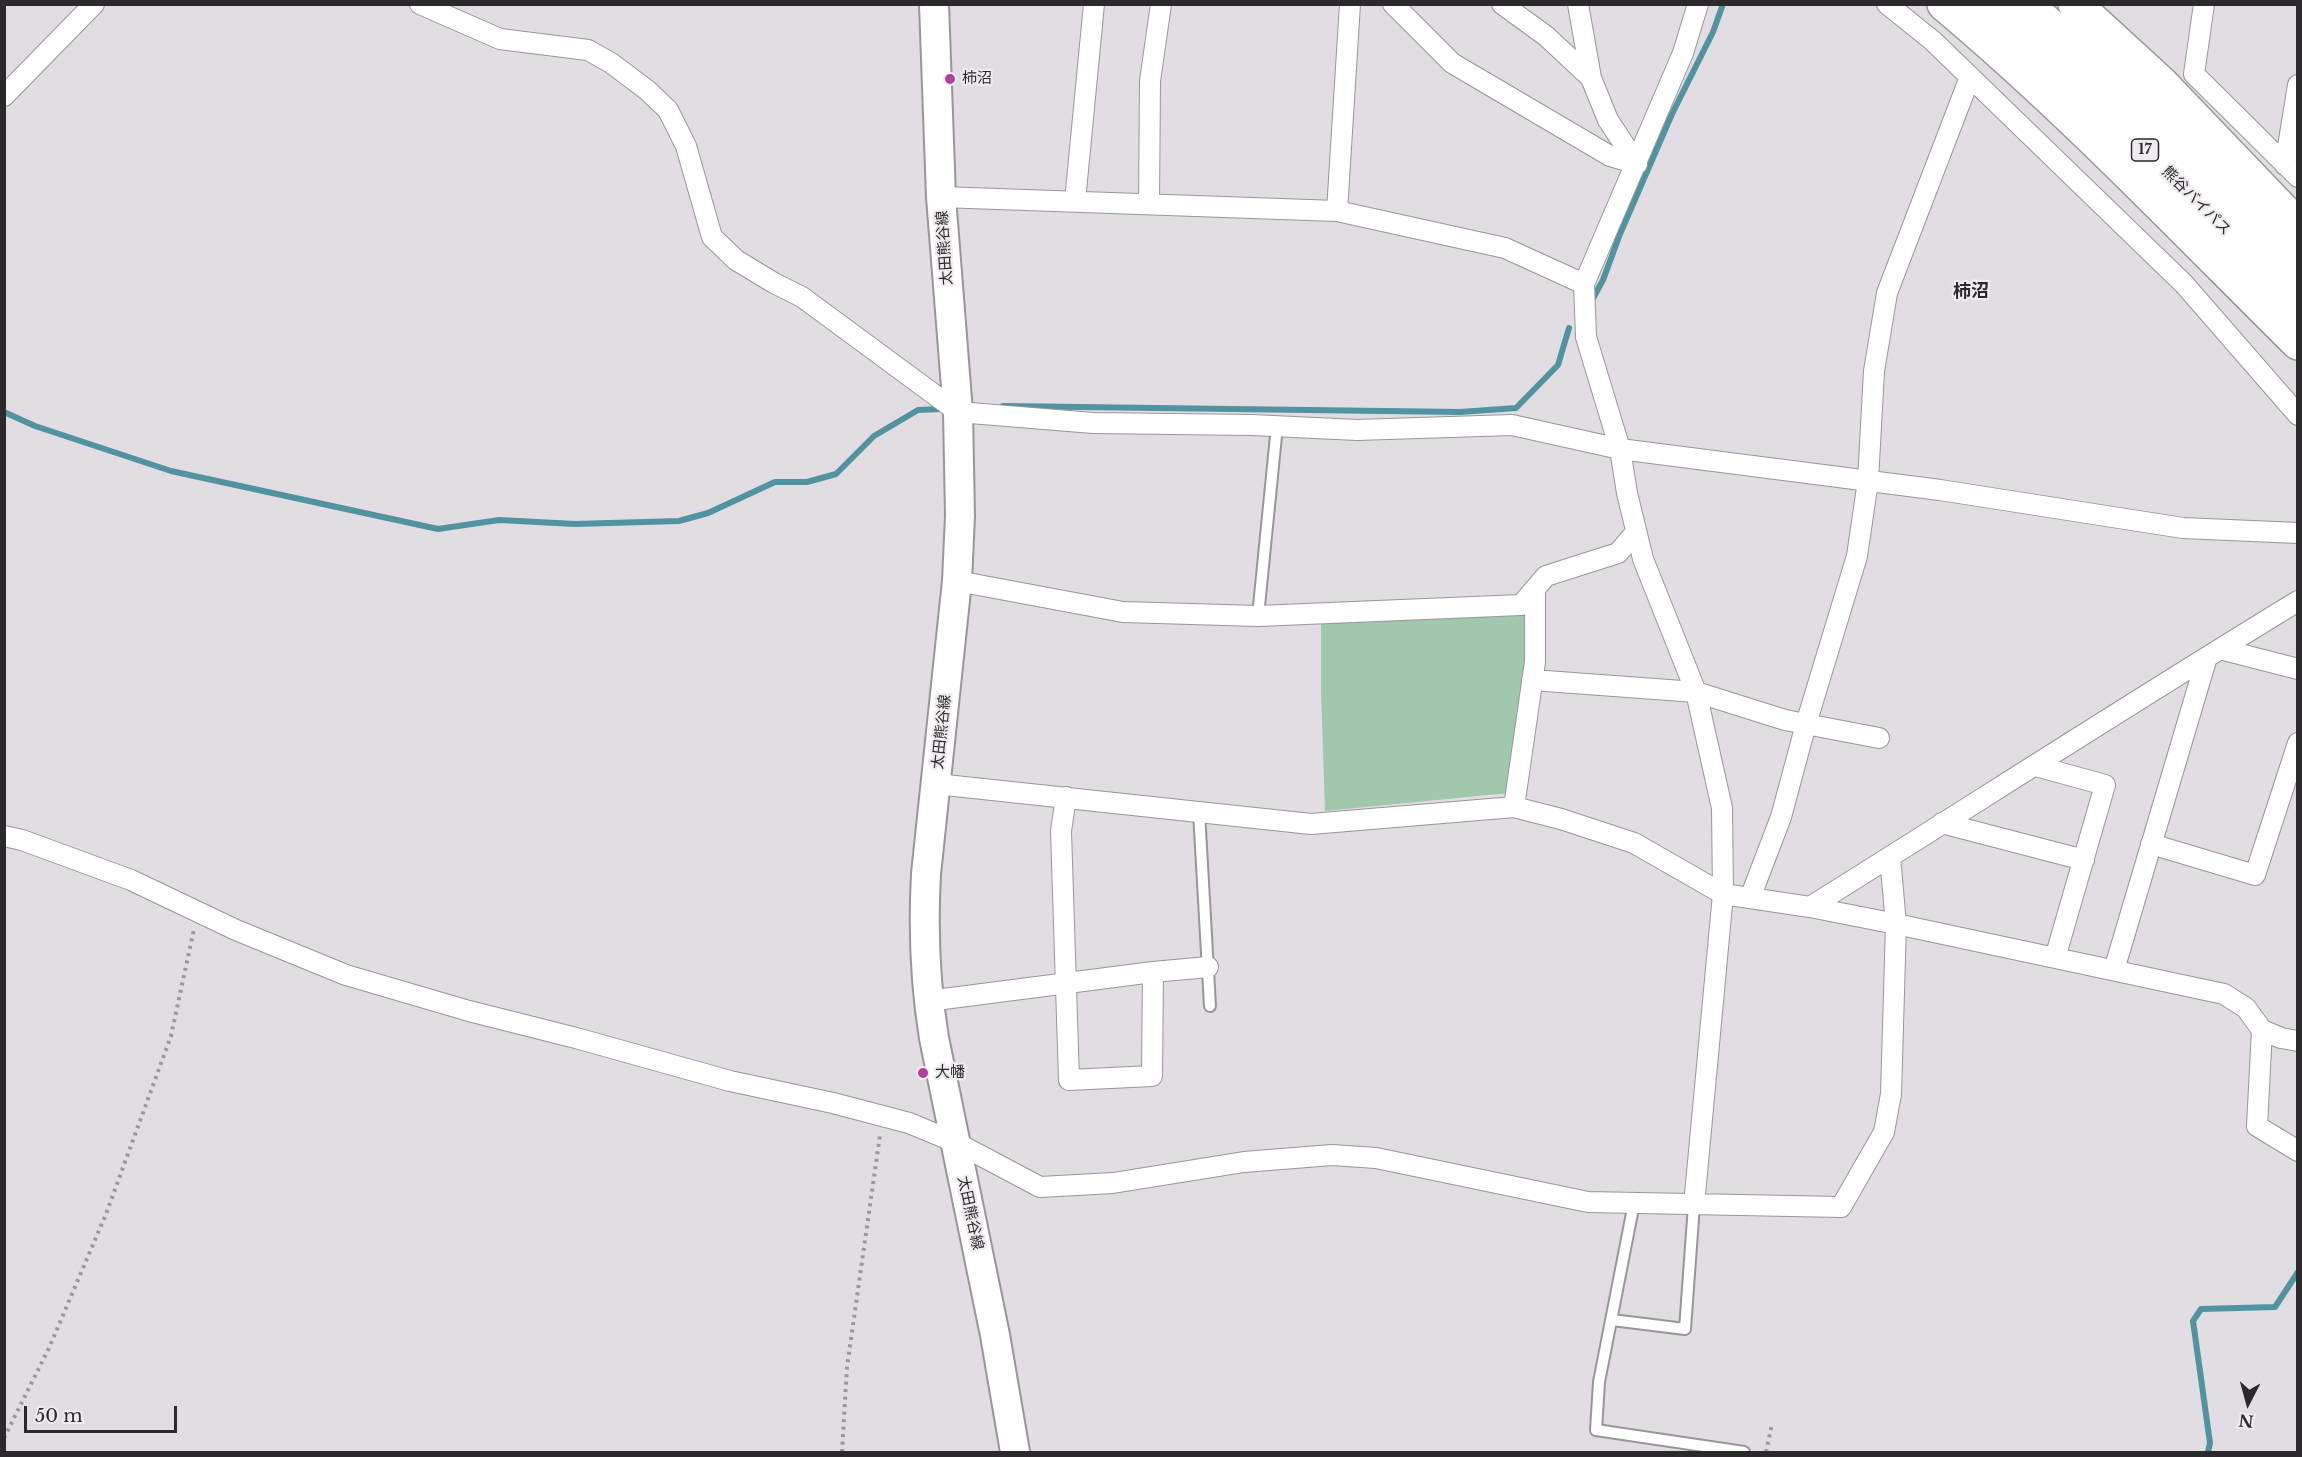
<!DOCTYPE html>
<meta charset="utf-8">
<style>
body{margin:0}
#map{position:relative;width:2302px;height:1457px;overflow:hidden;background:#e2dde2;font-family:"Libre Baskerville",serif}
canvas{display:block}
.frame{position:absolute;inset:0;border:6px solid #2b292b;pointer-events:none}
.north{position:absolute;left:2218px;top:1373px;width:60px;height:60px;-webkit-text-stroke:4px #efebef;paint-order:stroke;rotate:186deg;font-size:16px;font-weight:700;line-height:24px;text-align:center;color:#2b292b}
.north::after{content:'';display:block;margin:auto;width:21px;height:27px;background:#2b292b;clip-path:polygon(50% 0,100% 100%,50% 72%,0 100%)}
.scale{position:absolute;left:24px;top:1406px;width:153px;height:27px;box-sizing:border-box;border:3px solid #2b292b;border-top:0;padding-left:8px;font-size:18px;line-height:21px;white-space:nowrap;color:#2b292b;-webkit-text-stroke:4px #efebef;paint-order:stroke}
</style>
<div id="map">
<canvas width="2302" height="1457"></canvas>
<div class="frame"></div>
<div class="north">N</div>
<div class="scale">50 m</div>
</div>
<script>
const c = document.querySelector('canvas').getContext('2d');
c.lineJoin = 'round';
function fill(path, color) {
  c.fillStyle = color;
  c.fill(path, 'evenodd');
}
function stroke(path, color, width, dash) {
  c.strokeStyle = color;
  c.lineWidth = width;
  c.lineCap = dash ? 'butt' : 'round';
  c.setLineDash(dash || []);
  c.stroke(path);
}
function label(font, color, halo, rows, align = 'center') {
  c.font = font + ' "Libre Baskerville","Noto Sans JP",serif';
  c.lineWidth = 4.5;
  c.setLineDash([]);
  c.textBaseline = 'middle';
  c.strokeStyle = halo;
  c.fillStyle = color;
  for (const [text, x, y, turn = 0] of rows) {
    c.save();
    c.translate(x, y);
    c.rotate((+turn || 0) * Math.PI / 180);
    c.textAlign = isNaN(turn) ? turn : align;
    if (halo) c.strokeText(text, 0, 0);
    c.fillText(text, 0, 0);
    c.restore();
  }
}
const green = new Path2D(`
 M1528,610L1526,673L1509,793L1325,811L1321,691V622Z`);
const stream = new Path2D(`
 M1591,302L1603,280L1620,234L1672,114L1713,32L1723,4
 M1003,406L1460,412L1516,408L1558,365L1569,328
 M4,412L35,426L171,471L438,529L499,520L575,524L679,521L708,513L775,482H807L836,474L874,436L918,410L940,409
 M2208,1452L2210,1443L2193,1321L2201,1309L2275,1307L2298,1272`);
const path = new Path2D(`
 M4,1438L49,1348L106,1214L171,1036L194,929
 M842,1452L847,1367L880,1135
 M1766,1452L1772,1424`);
const service = new Path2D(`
 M1258,616L1277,426
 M1199,812L1210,1006
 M1634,1203L1599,1382L1596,1430L1744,1452
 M1612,1320L1685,1329L1694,1205`);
const minor = new Path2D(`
 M420,4L500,39L588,50L611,63L647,90L668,110L686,146L712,237L736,260L774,283L802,297L958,412L1093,423L1252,425L1357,430L1512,425L1620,449L1940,490L2183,528L2298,533
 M1393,4L1452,63L1610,156L1637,164
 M1502,4L1546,36L1591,78
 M1578,4L1591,78L1608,120L1637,164
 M1887,4L1933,41L2184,284L2298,415
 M2204,4L2194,74L2298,177
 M4,96L94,4
 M2285,165L2298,85
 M941,197L1337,211L1505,248L1584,284
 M1075,201L1094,4
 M1149,203L1150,81L1161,4
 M1337,211L1350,4
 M957,581L1123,612L1258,616L1521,605L1546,576L1618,553L1636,532
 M2220,649L2298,669
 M1532,680L1696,692L1785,720L1879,738
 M2036,766L2105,785L2055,958
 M936,784L1311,824L1514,807L1561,819L1634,843L1723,894L1810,907L1896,924L2224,994L2246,1008L2262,1030L2281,1038L2298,1041
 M1514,807L1535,662V589
 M1942,823L2084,860
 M4,836L22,840L131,880L236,930L346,975L469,1011L576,1038L730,1081L833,1103L909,1123L955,1142L1040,1187L1113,1183L1244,1162L1332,1155L1376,1158L1588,1202L1841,1207L1884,1132L1891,1094L1896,924L1890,857
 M2151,844L2255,875L2298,743
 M1750,898L1781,817L1806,724L1857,556L1868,481L1874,371L1887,293L1970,77
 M1810,907C1973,805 2134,701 2298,601
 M2114,970L2207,657
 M1153,972L1208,967
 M928,1001L1153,972L1152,1076L1069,1080L1061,831L1066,797
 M2262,1030L2257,1126L2298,1151
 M1694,1205L1723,894L1722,808L1696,692L1643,559L1627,493L1620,449L1586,337L1584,284L1683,53L1698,4`);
const secondary = new Path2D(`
 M934,4L941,197L958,412L960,516L957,581L926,874C923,929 925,983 934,1038L995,1335L1015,1452`);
const trunk = new Path2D(`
 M1944,4C2069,109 2182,228 2298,343
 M1985,4L2115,120L2298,304
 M2026,4C2120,87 2211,173 2298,263
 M2075,4L2161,83L2298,226`);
const markers = [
 [950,79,6,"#b0429f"],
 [923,1073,6,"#b0429f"]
];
const shields = [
 [2145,150,27]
];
const shieldNames = [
 ["17",2145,150]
];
const poiNames = [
 ["柿沼",962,79],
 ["大幡",935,1073]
];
const streetNames = [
 ["熊谷バイパス",2196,201,45],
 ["太田熊谷線",945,248,-94],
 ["太田熊谷線",942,732,-84],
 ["太田熊谷線",970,1213,78]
];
const quarterNames = [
 ["柿沼",1971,292]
];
fill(green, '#a1c7ac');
stroke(stream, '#51939e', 6);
stroke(service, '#999699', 14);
stroke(minor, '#999699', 22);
stroke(secondary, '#999699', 32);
stroke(trunk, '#999699', 36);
stroke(path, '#9b979b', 4, [3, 4.5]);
stroke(service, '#fff', 10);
stroke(minor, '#fff', 20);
stroke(secondary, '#fff', 28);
stroke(trunk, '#fff', 33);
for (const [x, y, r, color] of markers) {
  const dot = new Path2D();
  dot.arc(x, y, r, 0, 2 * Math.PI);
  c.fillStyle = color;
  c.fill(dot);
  stroke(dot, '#efebef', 2);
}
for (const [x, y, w] of shields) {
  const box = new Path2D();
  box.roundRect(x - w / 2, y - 11, w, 22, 4.5);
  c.fillStyle = '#efebef';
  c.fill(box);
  stroke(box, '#2b292b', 1.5);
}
label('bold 14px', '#2b292b', null, shieldNames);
label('15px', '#2b292b', '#efebef', poiNames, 'left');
label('15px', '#2b292b', '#efebef', streetNames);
label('bold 18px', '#2b292b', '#efebef', quarterNames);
</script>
